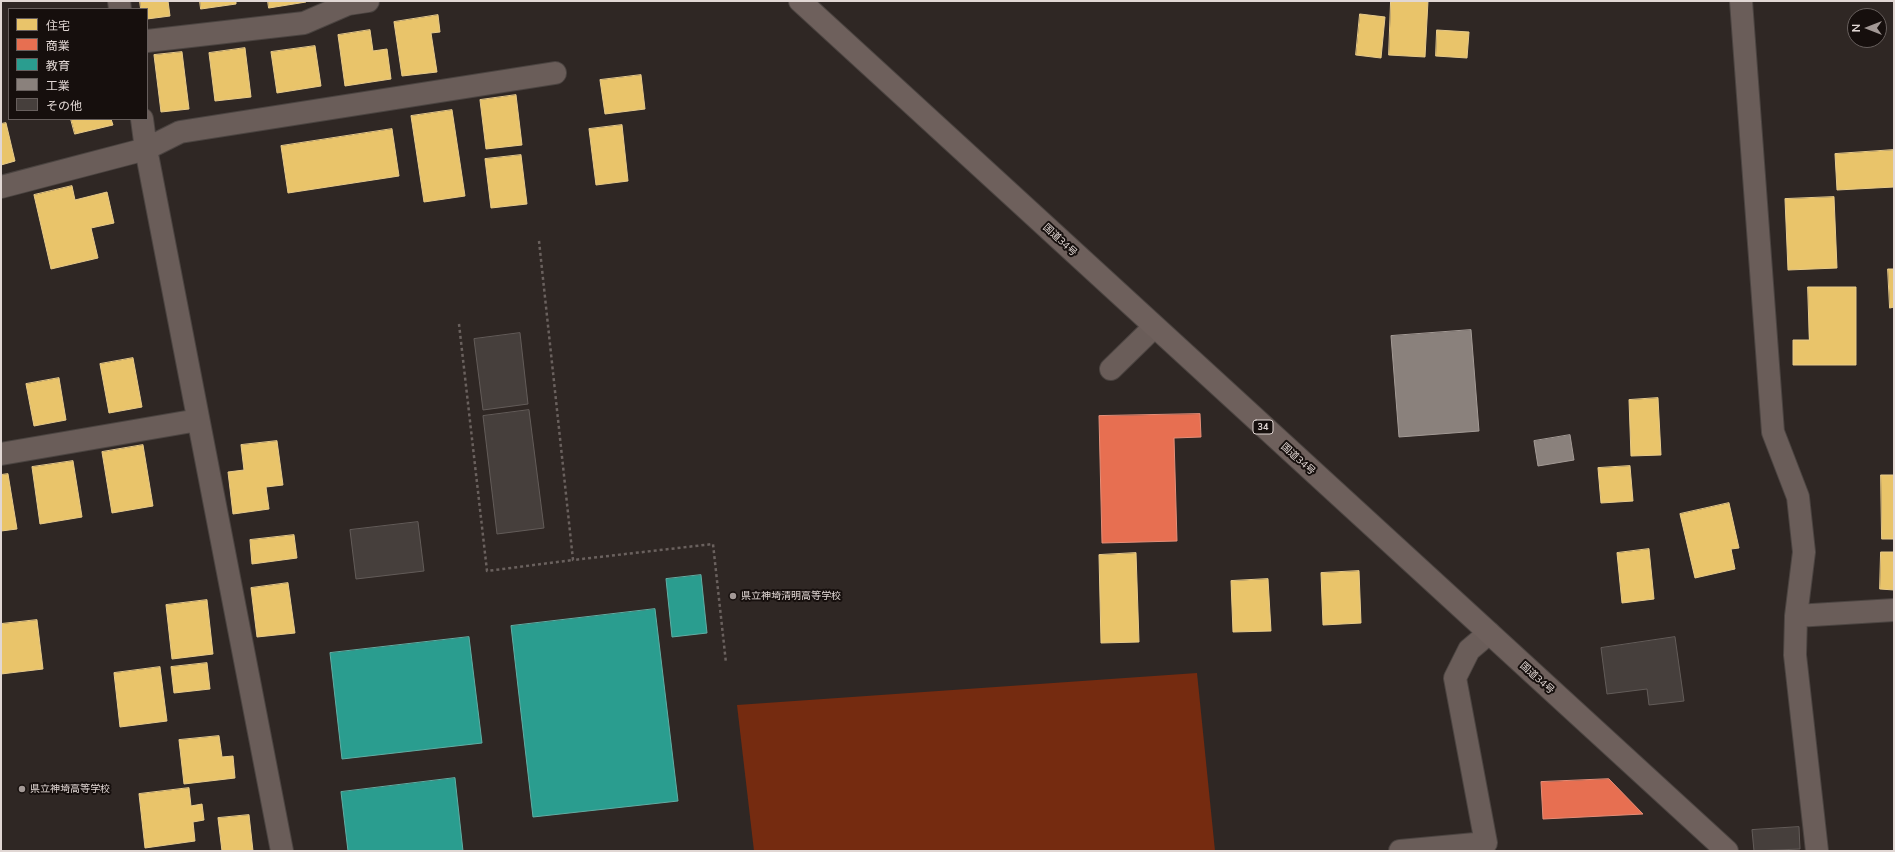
<!DOCTYPE html>
<meta charset="utf-8">
<style>
body{margin:0}
#map{position:relative;width:1895px;height:852px;overflow:hidden;background:#2f2724;font-family:Mulish,"Noto Sans JP",sans-serif}
canvas{display:block}
.frame{position:absolute;inset:0;border:2px solid #e1d7d4;pointer-events:none}
.legend{position:absolute;left:8px;top:8px;width:140px;height:112px;box-sizing:border-box;background:#160f0d;border:1px solid #675f5d;margin:0;padding:5px 7px;list-style:none;font-size:12px;color:#e1d7d4}
.legend li{display:flex;align-items:center;gap:8px;height:20px}
.legend b{width:20px;border:1px solid #675f5d}
.north{position:absolute;left:1847px;top:8px;width:40px;height:40px;box-sizing:border-box;background:#160f0d;border:1px solid #675f5d;border-radius:50%;rotate:270deg;font-size:11px;font-weight:700;line-height:16px;text-align:center;color:#e1d7d4}
.north::after{content:'';display:block;margin:auto;width:14px;height:18px;background:#a39996;clip-path:polygon(50% 0,100% 100%,50% 72%,0 100%)}
</style>
<div id="map">
<canvas width="1895" height="852"></canvas>
<div class="frame"></div>
<ul class="legend">
<li><b style="height:11px;background:#e9c46a"></b>住宅</li>
<li><b style="height:11px;background:#e76f51"></b>商業</li>
<li><b style="height:11px;background:#2a9d8f"></b>教育</li>
<li><b style="height:11px;background:#8a817c"></b>工業</li>
<li><b style="height:11px;background:#463f3c"></b>その他</li>
</ul>
<div class="north">N</div>
</div>
<script>
const c = document.querySelector('canvas').getContext('2d');
c.lineJoin = 'round';
function fill(path, color) {
  c.fillStyle = color;
  c.fill(path, 'evenodd');
}
function stroke(path, color, width, dash) {
  c.strokeStyle = color;
  c.lineWidth = width;
  c.lineCap = dash ? 'butt' : 'round';
  c.setLineDash(dash || []);
  c.stroke(path);
}
function label(font, color, halo, rows, align = 'center') {
  c.font = font + ' Mulish,"Noto Sans JP",sans-serif';
  c.lineWidth = 4;
  c.setLineDash([]);
  c.textBaseline = 'middle';
  c.strokeStyle = halo;
  c.fillStyle = color;
  for (const [text, x, y, turn = 0] of rows) {
    c.save();
    c.translate(x, y);
    c.rotate((+turn || 0) * Math.PI / 180);
    c.textAlign = isNaN(turn) ? turn : align;
    if (halo) c.strokeText(text, 0, 0);
    c.fillText(text, 0, 0);
    c.restore();
  }
}
const green = new Path2D(`
 M1197,673L1215,851H754L737,705Z`);
const homes = new Path2D(`
 M140,1H168L170,16L147,19V9H141Z
 M200,1H236V4L201,9Z
 M268,1H306V2L269,8Z
 M1391,1H1428L1425,57L1389,55Z
 M1360,14L1385,17L1381,58L1356,55Z
 M438,15L440,32L431,33L437,72L402,76L394,22Z
 M370,30L373,51L387,49L391,79L345,86L338,35Z
 M1437,30L1469,32L1467,58L1436,56Z
 M315,46L321,86L277,93L271,52Z
 M245,48L251,97L215,101L209,53Z
 M182,52L189,109L161,112L154,55Z
 M641,75L645,109L605,114L600,80Z
 M516,95L522,145L486,149L480,100Z
 M452,110L465,196L424,202L411,116Z
 M71,119H111L113,125L75,134Z
 M6,123L15,161L1,165V124Z
 M622,125L628,181L596,185L589,129Z
 M392,129L399,176L288,193L281,146Z
 M1894,150V187L1837,190L1835,154Z
 M521,155L527,204L491,208L485,159Z
 M72,186L75,200L107,192L114,223L91,228L98,258L51,269L34,195Z
 M1834,197L1837,268L1788,270L1785,199Z
 M1888,269H1894V307L1890,308Z
 M1808,287H1856V365H1793V340H1809Z
 M133,358L142,407L109,413L100,364Z
 M59,378L66,420L34,426L26,384Z
 M1658,398L1661,455L1631,456L1629,400Z
 M277,441L283,485L266,487L269,509L233,514L228,472L244,470L241,445Z
 M143,445L153,506L112,513L102,452Z
 M73,461L82,517L40,524L32,467Z
 M1630,466L1633,501L1601,503L1598,468Z
 M8,474L17,529L1,531V475Z
 M1881,475H1894V539H1882Z
 M1729,503L1739,548L1731,549L1735,569L1695,578L1680,514Z
 M294,535L297,558L252,564L250,540Z
 M1649,549L1654,599L1622,603L1617,553Z
 M1881,552H1894V590L1880,589Z
 M1136,553L1139,642L1101,643L1099,555Z
 M1359,571L1361,623L1323,625L1321,573Z
 M1268,579L1271,631L1233,632L1231,581Z
 M288,583L295,633L257,637L251,588Z
 M207,600L213,654L172,659L166,605Z
 M37,620L43,669L1,674V624Z
 M207,663L210,689L174,693L171,667Z
 M160,667L167,721L120,727L114,673Z
 M219,736L222,757L233,756L235,778L184,784L179,740Z
 M189,788L191,806L202,804L204,820L193,822L195,841L145,848L139,794Z
 M249,815L253,851H222L218,818Z`);
const shops = new Path2D(`
 M1200,414L1201,437L1174,438L1177,541L1102,543L1099,416Z
 M1609,779L1643,814L1543,819L1541,782Z`);
const schools = new Path2D(`
 M701,575L707,633L672,637L666,579Z
 M655,609L678,801L533,817L511,626Z
 M469,637L482,743L342,759L330,653Z
 M455,778L463,851H348L341,792Z`);
const industry = new Path2D(`
 M1471,330L1479,431L1399,437L1391,336Z
 M1570,435L1574,460L1538,466L1534,441Z`);
const building = new Path2D(`
 M520,333L528,404L483,410L474,339Z
 M529,410L544,528L497,534L483,416Z
 M418,522L424,571L356,579L350,530Z
 M1675,637L1684,701L1649,705L1647,689L1607,694L1601,648Z
 M1799,827L1800,849L1754,851L1752,830Z`);
const path = new Path2D(`
 M539,241L573,560L713,544L726,663
 M459,324L487,571L573,560`);
const minor = new Path2D(`
 M119,1L120,9
 M1741,1L1773,432L1798,497L1804,552L1796,616L1795,655L1817,851
 M147,41L304,23L348,4L368,1
 M142,119L146,149L282,851
 M1,187L146,149L180,132L555,73
 M1111,369L1154,327
 M1,454L198,420
 M1796,616L1894,610
 M1400,851L1486,843L1455,678L1469,650L1489,633`);
const trunk = new Path2D(`
 M800,1L1727,851`);
const markers = [
 [733,596,4,"#a39996"],
 [22,789,4,"#a39996"]
];
const shields = [
 [1263,427,20]
];
const shieldNames = [
 ["34",1263,427]
];
const streetNames = [
 ["国道34号",1060,240,43],
 ["国道34号",1298,459,42],
 ["国道34号",1537,678,42]
];
const poiNames = [
 ["県立神埼清明高等学校",741,596],
 ["県立神埼高等学校",30,789]
];
fill(green, '#752b10');
fill(homes, '#e9c46a');
stroke(homes, '#e7ca8a', 1);
fill(shops, '#e76f51');
stroke(shops, '#e58e78', 1);
fill(schools, '#2a9d8f');
stroke(schools, '#61aea4', 1);
fill(industry, '#8a817c');
stroke(industry, '#a49b96', 1);
fill(building, '#463f3c');
stroke(building, '#635c59', 1);
stroke(minor, '#4b4441', 24);
stroke(trunk, '#4b4441', 24);
stroke(path, '#6a615e', 2.5, [3, 3]);
stroke(minor, '#6a5d59', 22);
stroke(trunk, '#6e605c', 22);
for (const [x, y, r, color] of markers) {
  const dot = new Path2D();
  dot.arc(x, y, r, 0, 2 * Math.PI);
  c.fillStyle = color;
  c.fill(dot);
  stroke(dot, '#160f0d', 1.5);
}
for (const [x, y, w] of shields) {
  const box = new Path2D();
  box.roundRect(x - w / 2, y - 7, w, 14, 3);
  c.fillStyle = '#160f0d';
  c.fill(box);
  stroke(box, '#e1d7d4', 1);
}
label('bold 9px', '#e1d7d4', null, shieldNames);
label('10px', '#e1d7d4', '#160f0d', streetNames);
label('10px', '#e1d7d4', '#160f0d', poiNames, 'left');
</script>
